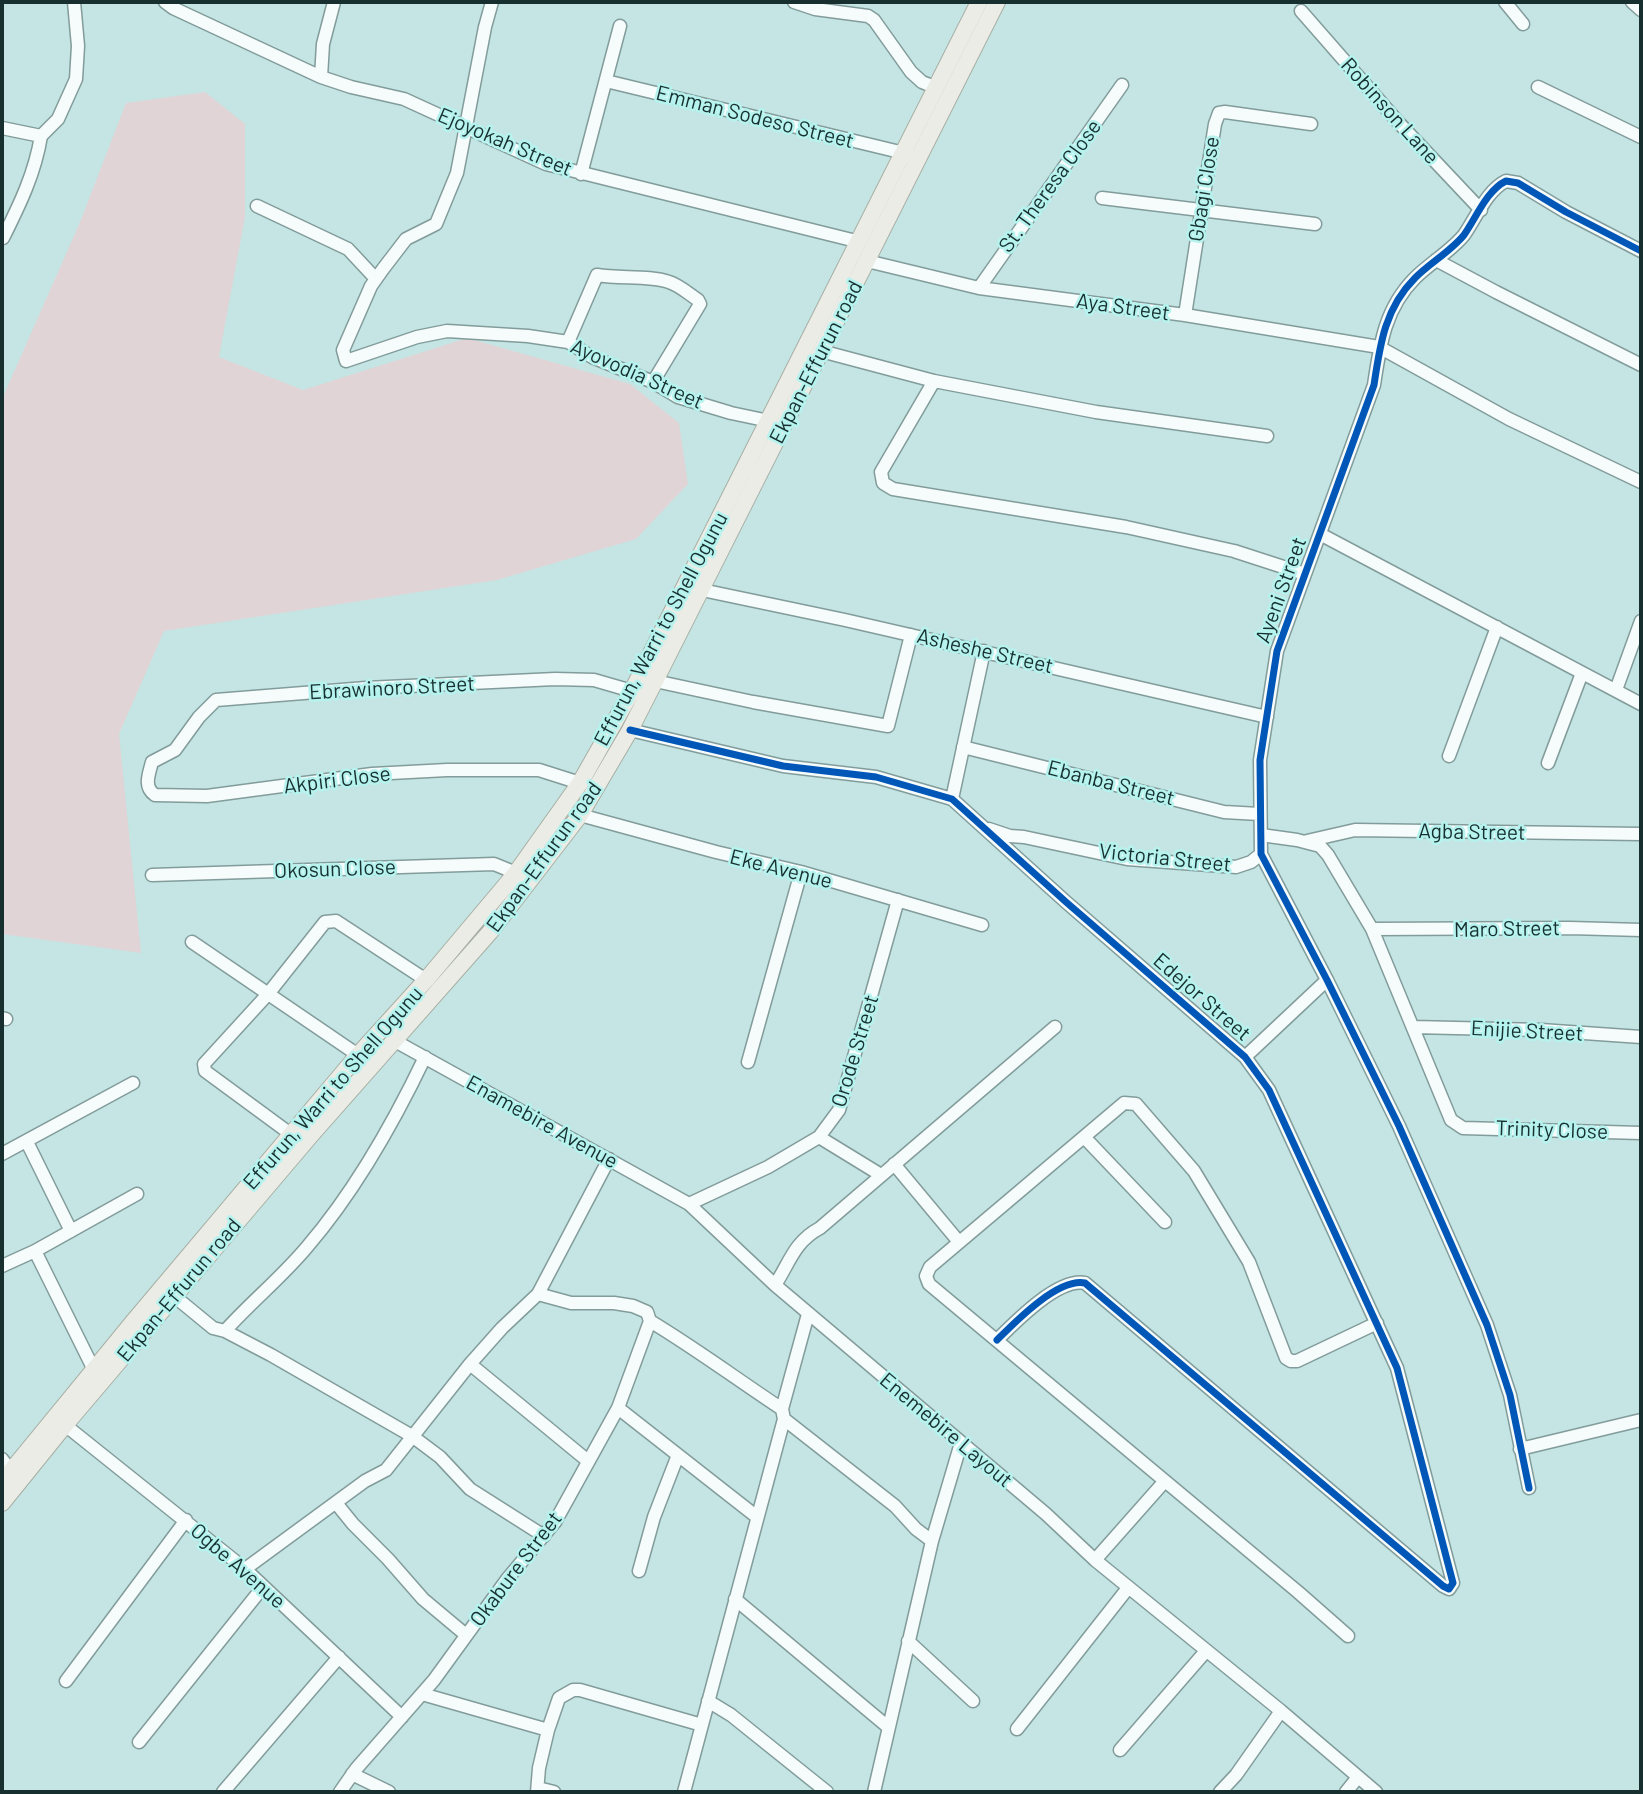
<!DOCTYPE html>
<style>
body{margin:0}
#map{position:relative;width:1643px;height:1794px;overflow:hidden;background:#c4e5e3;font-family:Barlow,sans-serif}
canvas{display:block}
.frame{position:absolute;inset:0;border:4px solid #17302f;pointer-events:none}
</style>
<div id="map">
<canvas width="1643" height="1794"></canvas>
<div class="frame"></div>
</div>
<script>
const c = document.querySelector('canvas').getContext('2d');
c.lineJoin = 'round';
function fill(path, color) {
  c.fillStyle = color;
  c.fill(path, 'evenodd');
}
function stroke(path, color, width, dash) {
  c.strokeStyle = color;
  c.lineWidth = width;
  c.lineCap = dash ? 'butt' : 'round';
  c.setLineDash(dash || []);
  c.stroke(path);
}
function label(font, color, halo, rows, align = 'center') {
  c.font = font + ' Barlow,sans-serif';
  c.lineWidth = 5;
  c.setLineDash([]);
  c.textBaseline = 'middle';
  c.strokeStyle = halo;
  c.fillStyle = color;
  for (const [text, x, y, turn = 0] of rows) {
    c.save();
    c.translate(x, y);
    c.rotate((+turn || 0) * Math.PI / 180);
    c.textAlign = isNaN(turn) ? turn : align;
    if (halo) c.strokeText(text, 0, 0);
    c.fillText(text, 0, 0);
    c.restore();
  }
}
const green = new Path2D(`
 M205,92L245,124V217L219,357L303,390L467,338L630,384L679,423L688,484L636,539L497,580L164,631L119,734L141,953L2,934V399L80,222L126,103Z`);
const minor = new Path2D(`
 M165,2L173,8L321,77L351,87L404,99L546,164L860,242
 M492,2L485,27L457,173L436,224L406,239L383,269L371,286L343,350L346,361L417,337L447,331L528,336L568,342L592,357L653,382L678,397L731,413L769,421
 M794,2L815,9L868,16L874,20L911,72L922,82L937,88
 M1505,2L1523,24
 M1632,2L1641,10
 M1301,11L1398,122L1481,210
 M321,77L323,44L334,2
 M606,81L904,153L911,157
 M1538,87L1641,137
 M2,128L41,136L58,119L76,79L78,46L74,2
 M581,174L620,26
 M1102,198L1315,224
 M257,206L348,249L376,279
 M3,238C20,204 35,173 41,136
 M1436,260L1496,292L1641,365
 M867,261L979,288L1185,315L1379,347L1509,419L1641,482
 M979,288L1122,85
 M1185,315L1215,124L1219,113L1225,112L1311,124
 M568,342L597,275C620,279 649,275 669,282C679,285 689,294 698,300L700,304L653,382
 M821,351L934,381L1096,412L1267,436
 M934,381L881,472L883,483L893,489L1126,527L1234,551L1305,574
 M1320,534L1641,704
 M702,590L845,620L1267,717
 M655,681L753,702L888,726L911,635
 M1616,690L1641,621
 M630,730L783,766L876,777L952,799L1066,902L1245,1057L1269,1090L1397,1368L1453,1583L1449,1589L1443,1586L1085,1283C1058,1278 1016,1321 997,1340
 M963,747L1224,812L1259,814
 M1449,756L1497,627
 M1548,763L1582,673
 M580,783L539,770H447L372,774L207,796L155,795C143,787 149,774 152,762L175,750L199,717L216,700L366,688L555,679L594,680L632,691
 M952,799L984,651
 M580,815L716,852L801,872L982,925
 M989,829L1010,836L1024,837L1127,859L1236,867L1251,862L1261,854
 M1261,835L1297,840L1320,846L1328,855L1372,929L1451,1120L1463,1128L1641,1133
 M1307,841L1355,830L1641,834
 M152,875L494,864L516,873
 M1372,929L1570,928L1641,930
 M192,942L358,1055
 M2,1018L6,1019
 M1413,1027L1541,1030L1641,1037
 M395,1041L689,1204L775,1285L1046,1514L1095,1560L1281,1711L1376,1792
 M1245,1057L1327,980
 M748,1062L801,872
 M292,1135L205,1071L204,1064L268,994L325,922L336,921L426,980
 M819,1137L881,1175
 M1085,1138L1165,1222
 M27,1142L71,1231
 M2,1154L133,1083
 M894,1164L959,1242
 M689,1204L768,1167L819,1137L839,1110L898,900
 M35,1251L94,1370
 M2,1266L35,1251L137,1194
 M775,1285C790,1262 794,1242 820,1228L1055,1027
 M538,1294L571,1303H614L633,1306L647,1312L650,1321C695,1348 738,1380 782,1409
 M174,1296L213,1328L225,1331L271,1355L412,1436L440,1457L470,1489L544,1536
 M225,1331C251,1302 282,1277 307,1247C356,1190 393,1124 425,1057
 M470,1364L588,1461
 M618,1408L757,1517
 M784,1419L895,1506L916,1529L932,1541
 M65,1425L245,1569L402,1717
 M1520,1449L1641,1420
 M2,1459L11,1471
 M1529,1488L1510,1395L1487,1325L1399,1126L1327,980L1261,854L1260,760L1277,651L1374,385C1380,344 1385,308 1415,278C1430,263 1451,251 1464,235C1476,218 1487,190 1506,181L1518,183L1566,212L1641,251
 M336,1503L353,1524L388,1559L423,1599L466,1635
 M1095,1560L1164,1482
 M245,1569L365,1481L386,1470L470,1364L502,1328L538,1294L609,1159
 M639,1571L654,1517L678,1455
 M735,1599L888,1727
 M1348,1636L1298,1592L929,1284L926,1276L930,1267L1124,1103L1136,1104L1194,1171L1249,1262L1286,1358L1291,1361H1297L1377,1323
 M908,1641L973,1701
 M66,1681L186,1520
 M422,1694L548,1730
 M708,1701L731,1715L827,1792
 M1017,1729L1128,1588
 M139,1742L263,1587
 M1120,1750L1206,1651
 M352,1774L389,1792
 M538,1788L554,1792
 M223,1792L339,1657
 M340,1792L356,1769L434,1680L508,1578L555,1522L618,1408L650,1321
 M537,1792L539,1768L548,1730L559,1698L573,1690H580L702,1725
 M684,1792L784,1419L782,1409L808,1314
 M874,1792L932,1541L961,1443
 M1220,1792L1236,1775L1281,1711
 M1346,1792L1358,1777`);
const major = new Path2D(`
 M2,1482L133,1322L358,1055L426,980L516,873L580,783L632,691L979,2
 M2,1503L65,1425L311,1135L490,932L580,815L630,730L655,681L997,2`);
const cycleway = new Path2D(`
 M630,730L783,766L876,777L952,799L1066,902L1245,1057L1269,1090L1397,1368L1453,1583L1449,1589L1443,1586L1085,1283C1058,1278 1016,1321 997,1340
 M1529,1488L1510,1395L1487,1325L1399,1126L1327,980L1261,854L1260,760L1277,651L1374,385C1380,344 1385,308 1415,278C1430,263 1451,251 1464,235C1476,218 1487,190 1506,181L1518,183L1566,212L1641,251`);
const streetNames = [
 ["Robinson Lane",1390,111,48],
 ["Emman Sodeso Street",755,117,14],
 ["Ejoyokah Street",505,142,23],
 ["St. Theresa Close",1050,186,-54],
 ["Gbagi Close",1204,189,-81],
 ["Aya Street",1123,307,8],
 ["Ekpan-Effurun road",816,362,-63],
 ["Ayovodia Street",637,374,24],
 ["Ayeni Street",1281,590,-70],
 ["Effurun, Warri to Shell Ogunu",661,629,-62],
 ["Asheshe Street",985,651,13],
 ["Ebrawinoro Street",392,688,-3],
 ["Akpiri Close",337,780,-7],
 ["Ebanba Street",1111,783,14],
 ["Agba Street",1472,832,1],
 ["Ekpan-Effurun road",544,857,-54],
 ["Victoria Street",1165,858,6],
 ["Okosun Close",335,869,-2],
 ["Eke Avenue",781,869,14],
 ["Maro Street",1507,929,-1],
 ["Edejor Street",1202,997,41],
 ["Enijie Street",1527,1031,3],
 ["Orode Street",855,1051,-73],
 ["Effurun, Warri to Shell Ogunu",333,1088,-49],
 ["Enamebire Avenue",542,1122,29],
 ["Trinity Close",1552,1130,2],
 ["Ekpan-Effurun road",179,1290,-50],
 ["Enemebire Layout",946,1430,40],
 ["Ogbe Avenue",238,1566,41],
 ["Okabure Street",516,1569,-53]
];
fill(green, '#e0d4d6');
stroke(minor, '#829c9b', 15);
stroke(major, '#a7afa4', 18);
stroke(minor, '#f6fbfb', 12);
stroke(major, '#ecece6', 16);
stroke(cycleway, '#0057b8', 7);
label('21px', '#17302f', '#b6f3ef', streetNames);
</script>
